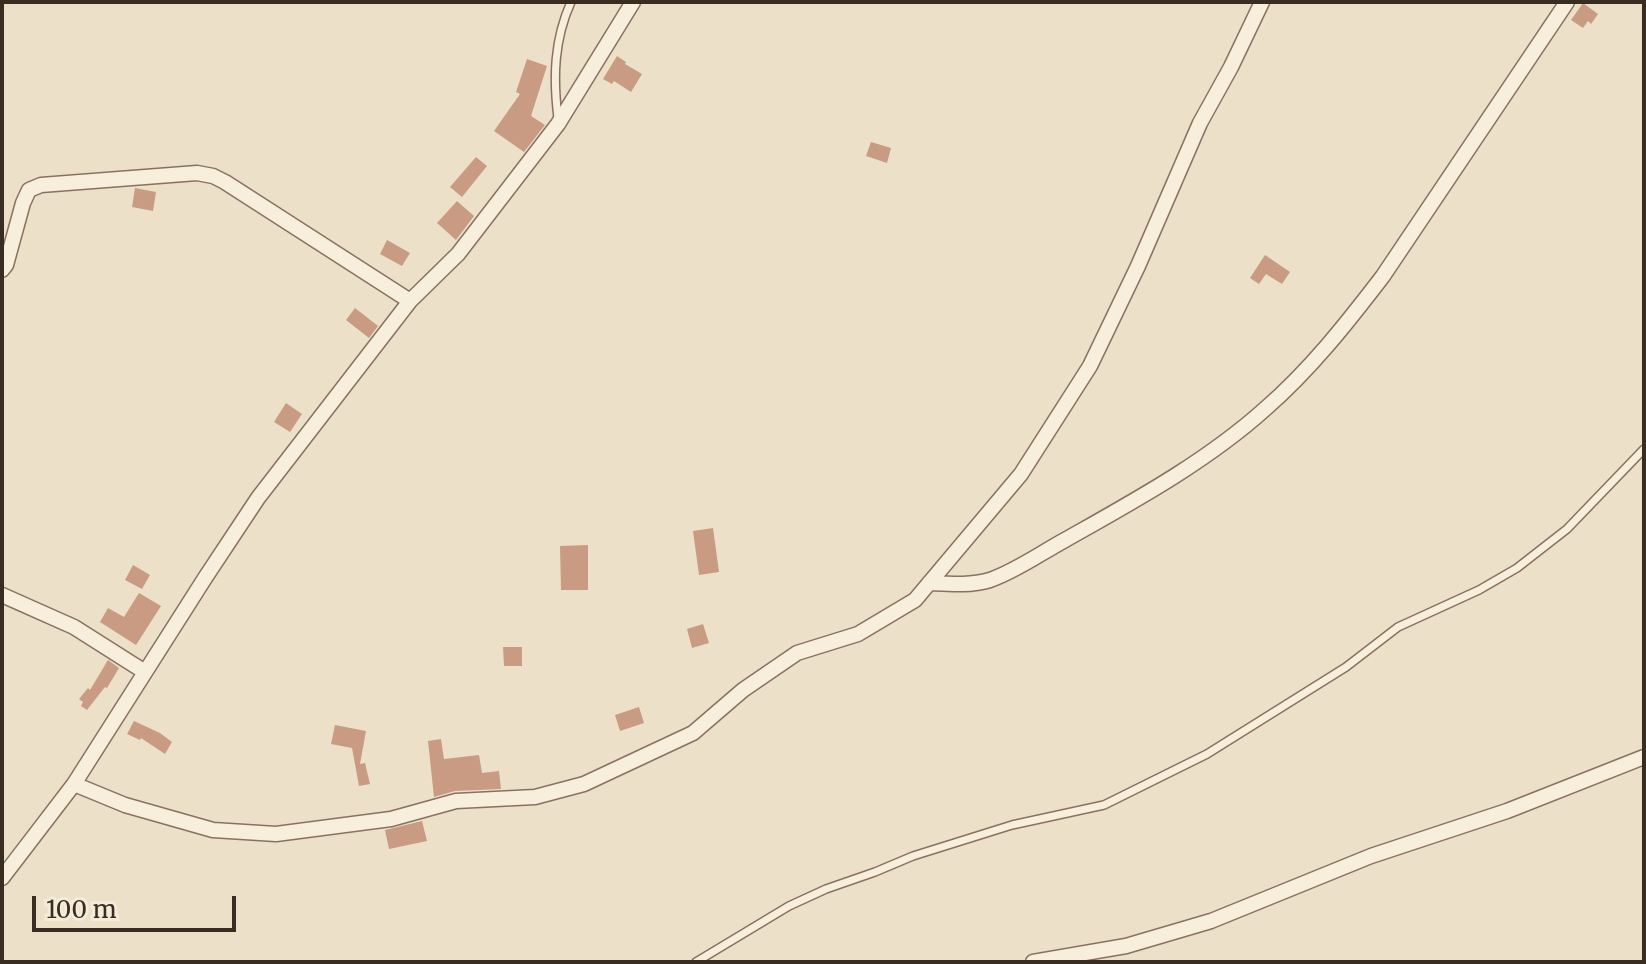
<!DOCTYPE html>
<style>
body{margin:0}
#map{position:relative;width:1646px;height:964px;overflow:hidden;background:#ece0c9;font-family:Merriweather,serif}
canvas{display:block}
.frame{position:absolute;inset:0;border:4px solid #392c21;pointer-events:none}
.scale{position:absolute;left:32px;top:896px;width:204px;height:36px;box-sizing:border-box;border:4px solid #392c21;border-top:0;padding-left:10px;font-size:24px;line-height:28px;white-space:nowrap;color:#392c21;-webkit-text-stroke:6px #f4ebd9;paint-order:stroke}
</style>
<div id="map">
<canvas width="1646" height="964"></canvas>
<div class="frame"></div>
<div class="scale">100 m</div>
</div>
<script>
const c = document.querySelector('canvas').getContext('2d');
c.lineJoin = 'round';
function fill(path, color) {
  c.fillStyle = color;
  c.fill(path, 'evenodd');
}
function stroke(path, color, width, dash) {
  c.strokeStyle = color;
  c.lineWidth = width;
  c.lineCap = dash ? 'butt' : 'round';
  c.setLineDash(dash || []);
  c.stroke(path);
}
const building = new Path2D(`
 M1583,3L1598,14L1591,24L1588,21L1583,28L1571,20Z
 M617,56L626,62L625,64L642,74L631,92L614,81L612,84L603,79Z
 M527,59L547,66L531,116L545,125L524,152L494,131L520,94L516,92Z
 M871,142L891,148L887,163L866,156Z
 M476,157L487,166L462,197L450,187Z
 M135,188L156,192L153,211L132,207Z
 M457,201L474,216L456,240L437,223Z
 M387,240L410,253L402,266L380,254Z
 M1265,255L1290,272L1282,284L1266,274L1259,284L1250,278Z
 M355,308L378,326L369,338L346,320Z
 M286,403L302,414L290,432L274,422Z
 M713,528L719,572L699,575L693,531Z
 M588,545V590H561L560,546Z
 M133,565L150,575L142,589L125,580Z
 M139,593L161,606L136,645L100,622L108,608L124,617Z
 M703,624L709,643L692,648L687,629Z
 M503,647H522V666H504Z
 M108,660L119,668L107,688L105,687L87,710L81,706L83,702L79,699L88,688L90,690Z
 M639,707L644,723L620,731L615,715Z
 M134,721L160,733L172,742L165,754L141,738L140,740L127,734Z
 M335,725L366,731L360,764L365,763L370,784L359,786L352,748L331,744Z
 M441,739L444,759L479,755L482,773L499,771L501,789L455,791L434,797L428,741Z
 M422,821L427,841L389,849L385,830Z`);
const service = new Path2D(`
 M558,118C553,77 554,40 571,2
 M696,962L789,906L826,889L875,872L913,856L1012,825L1104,805L1207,754L1346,667L1398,627L1479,590L1517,568L1567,529L1644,449`);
const minor = new Path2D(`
 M2,270L6,265L23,203L29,190L41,185L197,173L213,176L225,182L410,301
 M929,583C949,584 970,586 990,580C1016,571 1041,553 1065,540C1134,501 1206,462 1265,409C1310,370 1347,323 1383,276L1567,2
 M2,595L74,627L145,672
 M74,784L125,805L213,830L276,834L391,819L456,801L535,797L584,784L693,733L743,690L797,653L858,634L915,600L1021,474L1090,366L1138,266L1200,123L1231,67L1262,2
 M2,878L74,784L205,578L258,498L410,301L458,254L558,124L633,2
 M1033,962L1126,946L1211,921L1371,856L1507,811L1644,757`);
fill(building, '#c89b82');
stroke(service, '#88725f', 10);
stroke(minor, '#88725f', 17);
stroke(service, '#f7eedc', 7);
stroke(minor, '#f7eedc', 14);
</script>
